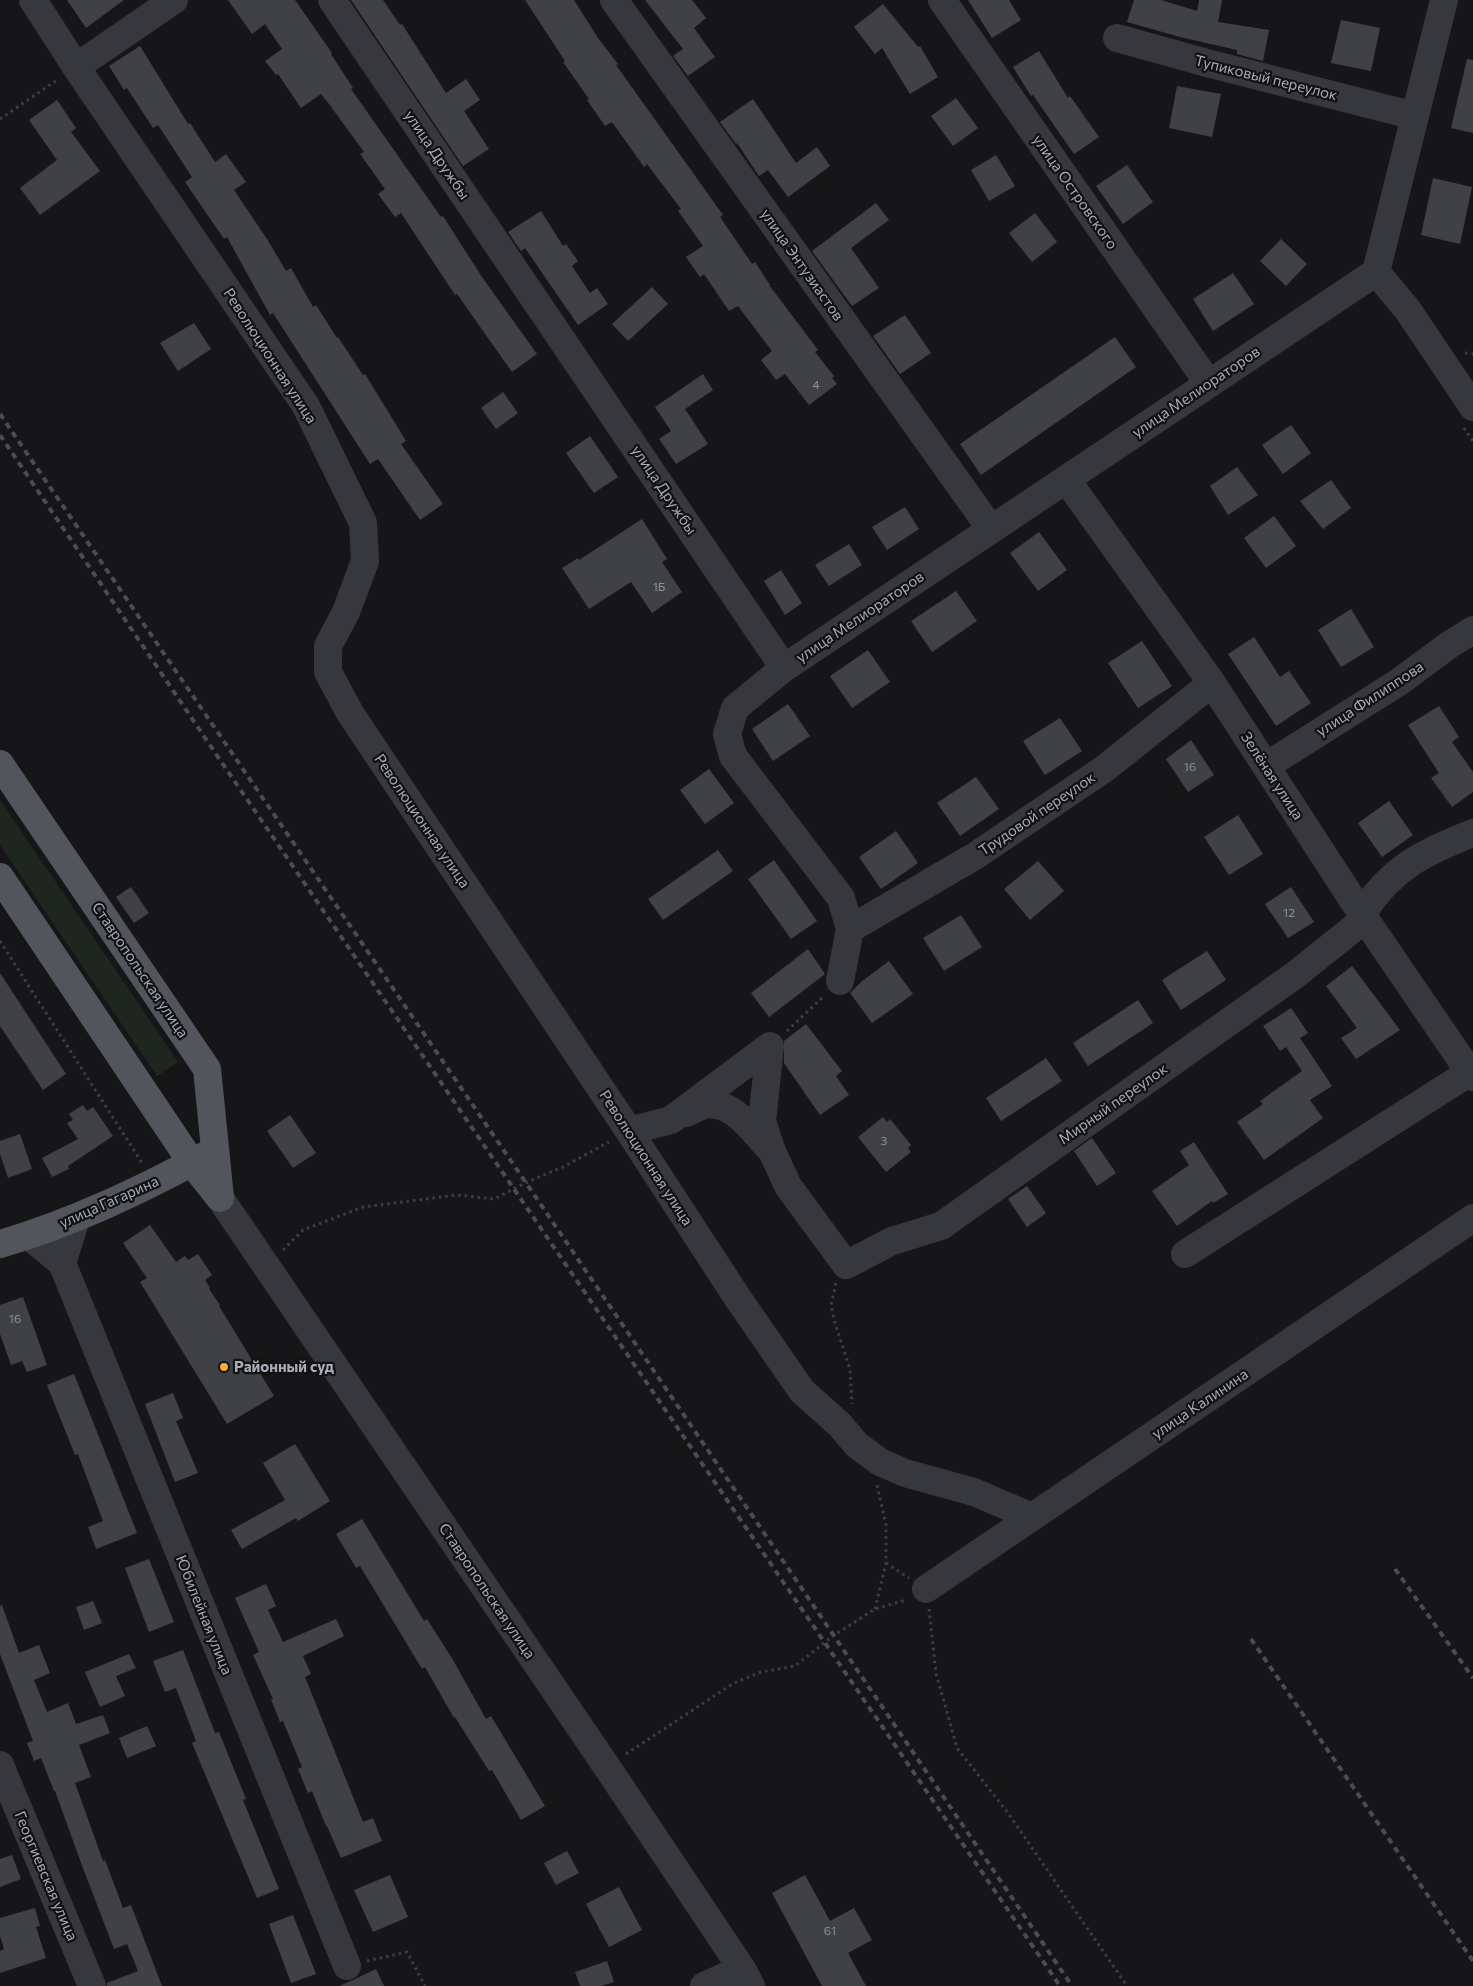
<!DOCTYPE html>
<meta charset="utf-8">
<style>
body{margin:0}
canvas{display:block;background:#161618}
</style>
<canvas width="1473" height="1986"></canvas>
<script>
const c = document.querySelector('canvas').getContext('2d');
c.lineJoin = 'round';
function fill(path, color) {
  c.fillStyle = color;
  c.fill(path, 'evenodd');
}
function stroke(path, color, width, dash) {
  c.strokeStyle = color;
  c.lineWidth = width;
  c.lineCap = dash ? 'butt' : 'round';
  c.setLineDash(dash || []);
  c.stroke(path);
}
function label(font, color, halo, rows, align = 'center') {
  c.font = font + ' Commissioner,sans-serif';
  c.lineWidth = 4.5;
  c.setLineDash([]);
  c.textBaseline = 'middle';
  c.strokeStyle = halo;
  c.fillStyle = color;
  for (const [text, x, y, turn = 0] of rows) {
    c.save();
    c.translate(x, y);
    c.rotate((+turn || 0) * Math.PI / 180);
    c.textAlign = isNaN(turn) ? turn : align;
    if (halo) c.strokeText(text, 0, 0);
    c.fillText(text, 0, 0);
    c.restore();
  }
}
const green = new Path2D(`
 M0,800L178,1062L157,1076L0,845Z`);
const building = new Path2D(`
 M67,0H124L86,28Z
 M228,0H295L332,53L331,54L353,88L351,89L441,217L443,216L482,277L537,354L512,372L457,294L455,295L401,213L395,217L378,194L385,189L360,154L364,152L329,104L321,94L301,108L278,74L276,75L265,61L282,49L265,24L252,34Z
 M351,0H383L400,25L402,24L446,93L466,79L480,100L464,111L489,149L463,166Z
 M525,0H574L598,38L618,64L616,65L723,215L720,217L752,264L755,262L770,285H769L818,350L815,352L834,376L832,378L837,384L809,405L785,374L776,380L761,360L772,351L738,306L729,311L704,274L700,277L686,257L703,246L678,211L681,209L647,164L644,167L612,122L605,126L587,100L589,99L563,62L565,61Z
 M645,0H692L706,18L694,28L715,57L688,76L673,56L683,49Z
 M968,0H1009L1021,20L992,38Z
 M1134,0H1161L1197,11L1199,0H1222L1218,22L1269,30L1263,61L1237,54V50L1180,37L1127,22Z
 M883,4L918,47L920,46L938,77L910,94L882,48L875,54L854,27Z
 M1341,20L1380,28L1371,71L1331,63Z
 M140,46L188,124L190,123L215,162L226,154L246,182L234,190L267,239L286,271L291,268L313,307L316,305L337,338L338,337L363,375L365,374L406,441L401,444L443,504L420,520L378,459L370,464L273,313L270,315L227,237L224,239L185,182L192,177L158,125L153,128L127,88L124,90L109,66Z
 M1039,51L1068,98L1070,96L1099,137L1074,154L1033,95L1031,96L1013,67Z
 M1467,59L1473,60V133L1451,128Z
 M1177,86L1221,94L1212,137L1169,128Z
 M956,98L978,128L953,146L931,116Z
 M753,99L796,163L817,147L830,166L788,197L768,170L759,176L737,143L736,144L720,122Z
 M57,100L76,128L71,132L100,171L40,215L20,188L57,160L29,120Z
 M996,155L1015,186L989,201L971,170Z
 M1127,165L1153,202L1123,224L1096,186Z
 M1433,178L1472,187L1460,244L1421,235Z
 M876,203L889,220L851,248L879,288L852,306L812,251Z
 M541,211L563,246L566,244L578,261L572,266L590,293L597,288L608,304L578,325L525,248L521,251L508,232Z
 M1035,213L1057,242L1032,262L1009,233Z
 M1281,239L1307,264L1286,286L1260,261Z
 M1233,273L1254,304L1213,331L1193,299Z
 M652,287L668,304L628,341L612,324Z
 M905,315L931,353L900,374L873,336Z
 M194,323L211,349L178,371L160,343Z
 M1115,337L1136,367L981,475L960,444Z
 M703,374L713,390L685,409L708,444L676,464L659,439L671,431L655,407Z
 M503,392L518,413L496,429L481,408Z
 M1291,425L1311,453L1283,474L1262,445Z
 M590,436L618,477L594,493L566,453Z
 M1237,467L1258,495L1228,515L1210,486Z
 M1331,480L1351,508L1323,529L1300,501Z
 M905,507L919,529L887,550L872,527Z
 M1274,516L1296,546L1266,568L1244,538Z
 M642,519L667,559L662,562L682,592L652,613L631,582L589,609L562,568L578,558L579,560Z
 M1039,532L1067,570L1038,591L1010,553Z
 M849,544L862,565L829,586L815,565Z
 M781,570L802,603L785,615L764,581Z
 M956,591L977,621L932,652L911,621Z
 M1351,609L1374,647L1341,667L1318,630Z
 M1254,637L1280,677L1289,671L1311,703L1276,726L1228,654Z
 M1142,641L1172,686L1138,708L1108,663Z
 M868,650L890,682L852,708L830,676Z
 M788,704L810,736L773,761L752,729Z
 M1439,706L1459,737L1452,742L1473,772V792L1452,807L1431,778L1439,773L1408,725Z
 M1060,718L1082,751L1045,775L1023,741Z
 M1191,740L1214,775L1188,792L1166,759Z
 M709,769L734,803L705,824L680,790Z
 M976,777L999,809L960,836L937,803Z
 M1389,801L1413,835L1382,857L1358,823Z
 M1238,815L1263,854L1229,875L1204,837Z
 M896,831L918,863L881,889L859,857Z
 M718,850L733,871L663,920L648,899Z
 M774,860L817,921L791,939L748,879Z
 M1038,861L1064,891L1030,920L1004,889Z
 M131,887L149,913L134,923L116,897Z
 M1291,887L1314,922L1288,938L1265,904Z
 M961,915L982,947L944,971L923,938Z
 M808,949L825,974L769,1017L751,993Z
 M1207,951L1226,980L1181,1010L1162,980Z
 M889,961L913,994L872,1023L850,993L861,982Z
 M1352,966L1400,1030L1356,1059L1341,1038L1357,1028L1326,986Z
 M0,973L66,1074L43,1090L0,1026Z
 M1138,1000L1153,1023L1088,1066L1073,1043Z
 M1291,1008L1308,1033L1300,1038L1332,1086L1310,1100L1323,1118L1264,1160L1237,1122L1263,1104L1260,1101L1302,1071L1286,1047L1280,1051L1263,1026Z
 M806,1024L842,1071L836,1076L849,1095L820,1115L784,1063V1041Z
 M1046,1058L1062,1081L1001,1121L986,1098Z
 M83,1105L87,1111L93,1107L113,1136L68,1166L69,1169L52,1177L42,1158L78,1139L67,1123L73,1120L69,1114Z
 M290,1115L316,1153L293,1168L267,1131Z
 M883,1117L887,1122L890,1119L911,1145L908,1148L911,1152L886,1172L858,1137Z
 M20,1134L32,1169L8,1178L0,1154V1141Z
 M1092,1138L1116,1173L1097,1186L1074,1151Z
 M1194,1142L1228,1194L1213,1203L1212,1201L1177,1226L1152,1191L1189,1165L1180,1151Z
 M1027,1186L1046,1213L1027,1227L1008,1199Z
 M150,1225L176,1262L185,1256L188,1260L198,1254L212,1275L205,1280L210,1288L209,1289L220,1305L219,1306L274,1396L227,1424L140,1282L147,1278L123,1243Z
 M23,1297L47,1365L27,1372L22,1361L11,1365L0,1334V1305Z
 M74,1374L137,1533L96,1549L88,1527L103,1521L78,1454L75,1455L47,1385Z
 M173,1393L183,1418L176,1421L198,1473L175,1482L145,1404Z
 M295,1444L330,1501L298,1521L296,1518L242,1549L231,1530L285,1500L263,1463Z
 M362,1519L424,1621L427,1619L453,1660L486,1719L491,1716L545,1806L521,1820L492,1770L489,1771L455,1717L454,1718L425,1667L422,1669L360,1566L356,1568L336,1534Z
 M149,1559L174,1622L149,1632L125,1568Z
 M266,1584L276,1606L268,1610L283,1642L336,1619L344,1636L303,1656L311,1674L305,1677L363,1822L373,1818L382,1841L341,1858L327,1826H326L312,1791L308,1793L298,1769L302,1767L283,1721L280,1722L271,1699H273L253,1655L259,1652L235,1598Z
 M93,1601L102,1623L84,1630L76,1607Z
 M2,1605L19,1653L39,1645L50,1673L34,1680L47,1712L68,1703L76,1724L103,1715L110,1733L79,1745L91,1777L75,1783L103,1861L105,1860L123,1908L131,1905L162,1986H107V1983L138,1971L127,1944L114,1949L83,1868L55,1791H54L41,1758L34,1761L27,1743L33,1741L0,1654V1606Z
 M183,1650L215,1733L219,1732L246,1799L243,1800L279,1889L257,1898L192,1743L196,1741L176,1688L165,1692L153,1661Z
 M129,1654L136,1668L116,1676L125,1696L100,1707L85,1672Z
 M147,1726L156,1746L127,1758L119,1738Z
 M567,1851L579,1873L556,1885L544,1863Z
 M12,1855L21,1879L0,1887V1859Z
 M390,1875L408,1917L373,1932L354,1890Z
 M805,1875L830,1921L854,1908L872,1940L848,1953L866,1986H822L809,1962L772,1893Z
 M619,1887L642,1930L609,1947L586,1904Z
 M35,1908L40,1926L36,1927L46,1958L0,1973V1951L4,1949L0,1936V1918Z
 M293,1915L316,1974L291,1983L269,1924Z
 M607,1961L614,1982L601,1986H580L575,1972Z
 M376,1969L384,1986H339L353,1980Z`);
const path = new Path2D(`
 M0,119L57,80
 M1465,353L1473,354
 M1464,428L1473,441
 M0,941L142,1163
 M787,1031L824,996
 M283,1250L303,1230L363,1207L457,1195L494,1199L525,1183L563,1167L609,1142
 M836,1283L831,1305L835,1323L850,1369L852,1404
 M886,1563L909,1578
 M875,1609L886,1563V1525L877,1485
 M929,1609L936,1673L957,1748L1008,1813L1127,1986
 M626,1754L734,1683L761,1672L795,1666L833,1636L875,1609L906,1600
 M367,1961L407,1952L425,1986`);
const minor = new Path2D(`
 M33,0L76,67L306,406L363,523L365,561L346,612L328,646V672L350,713L629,1131L737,1297L802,1391L840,1425L857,1445L880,1462L905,1473L974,1492L1032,1517
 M332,0L784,668L735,708L727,734L733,756L841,898L850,929L840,981
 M614,0L991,529
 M942,0L1209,384
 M1117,38L1207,63L1415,116
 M76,67L174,0
 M1376,272L1407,309L1473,407
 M1066,479L1212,683L1365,919L1473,1077
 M784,668L1376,272L1444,0
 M1266,766L1399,682L1449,645L1473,630
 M1362,914C1391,868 1424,852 1473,833
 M850,929L975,856L1104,769L1212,683
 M686,1113C691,1111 698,1107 704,1105C731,1099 752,1130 769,1148
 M629,1131L671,1120L770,1046L762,1121L771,1149L788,1186L846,1265L892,1241L941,1226L1295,975L1365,919
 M220,1198L607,1767L742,1969L751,1986
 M29,1236L62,1263L347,1966
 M1185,1254L1470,1072
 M62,1263L76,1219
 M926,1589L1473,1218
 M0,1765L92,1986
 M704,1986L742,1969`);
const major = new Path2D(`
 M0,764L207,1069L220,1198
 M0,877L192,1163L219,1197
 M0,1244C73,1223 141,1190 208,1154`);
const rail = new Path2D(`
 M0,414L535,1196L1072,1986
 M0,435L218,757L1060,1986
 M1395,1569L1473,1678
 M1251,1639L1473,1961`);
const markers = [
 [224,1367,5,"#f2b134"]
];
const numberNames = [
 ["4",816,385],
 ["1Б",659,587],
 ["16",1190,767],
 ["12",1289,913],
 ["3",884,1141],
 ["16",15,1319],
 ["61",830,1931]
];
const streetNames = [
 ["Тупиковый переулок",1266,78,14],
 ["улица Дружбы",437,155,56],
 ["улица Островского",1075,192,55],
 ["улица Энтузиастов",802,265,55],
 ["Революционная улица",270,356,57],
 ["улица Мелиораторов",1196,392,-34],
 ["улица Дружбы",664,490,56],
 ["улица Мелиораторов",860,617,-34],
 ["улица Филиппова",1370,699,-33],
 ["Зелёная улица",1272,776,57],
 ["Трудовой переулок",1037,814,-34],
 ["Революционная улица",422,821,56],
 ["Ставропольская улица",140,970,56],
 ["Мирный переулок",1113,1104,-35],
 ["Революционная улица",646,1158,57],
 ["улица Гагарина",109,1202,-24],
 ["улица Калинина",1200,1404,-34],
 ["Ставропольская улица",487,1591,56],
 ["Юбилейная улица",204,1615,68],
 ["Георгиевская улица",46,1876,67]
];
const poiNames = [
 ["Районный суд",234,1367]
];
fill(green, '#1e261f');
fill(building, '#404145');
stroke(path, '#3d3f44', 3, [2.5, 4]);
stroke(minor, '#37383d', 28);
stroke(major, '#53555c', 28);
stroke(rail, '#4a4c52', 4, [6, 5]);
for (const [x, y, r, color] of markers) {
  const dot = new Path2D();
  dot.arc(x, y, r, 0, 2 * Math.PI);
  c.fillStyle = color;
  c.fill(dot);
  stroke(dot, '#111113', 2);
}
label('12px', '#8e929b', null, numberNames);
label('15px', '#a8adb8', '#111113', streetNames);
label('bold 15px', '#a8adb8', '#111113', poiNames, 'left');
</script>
